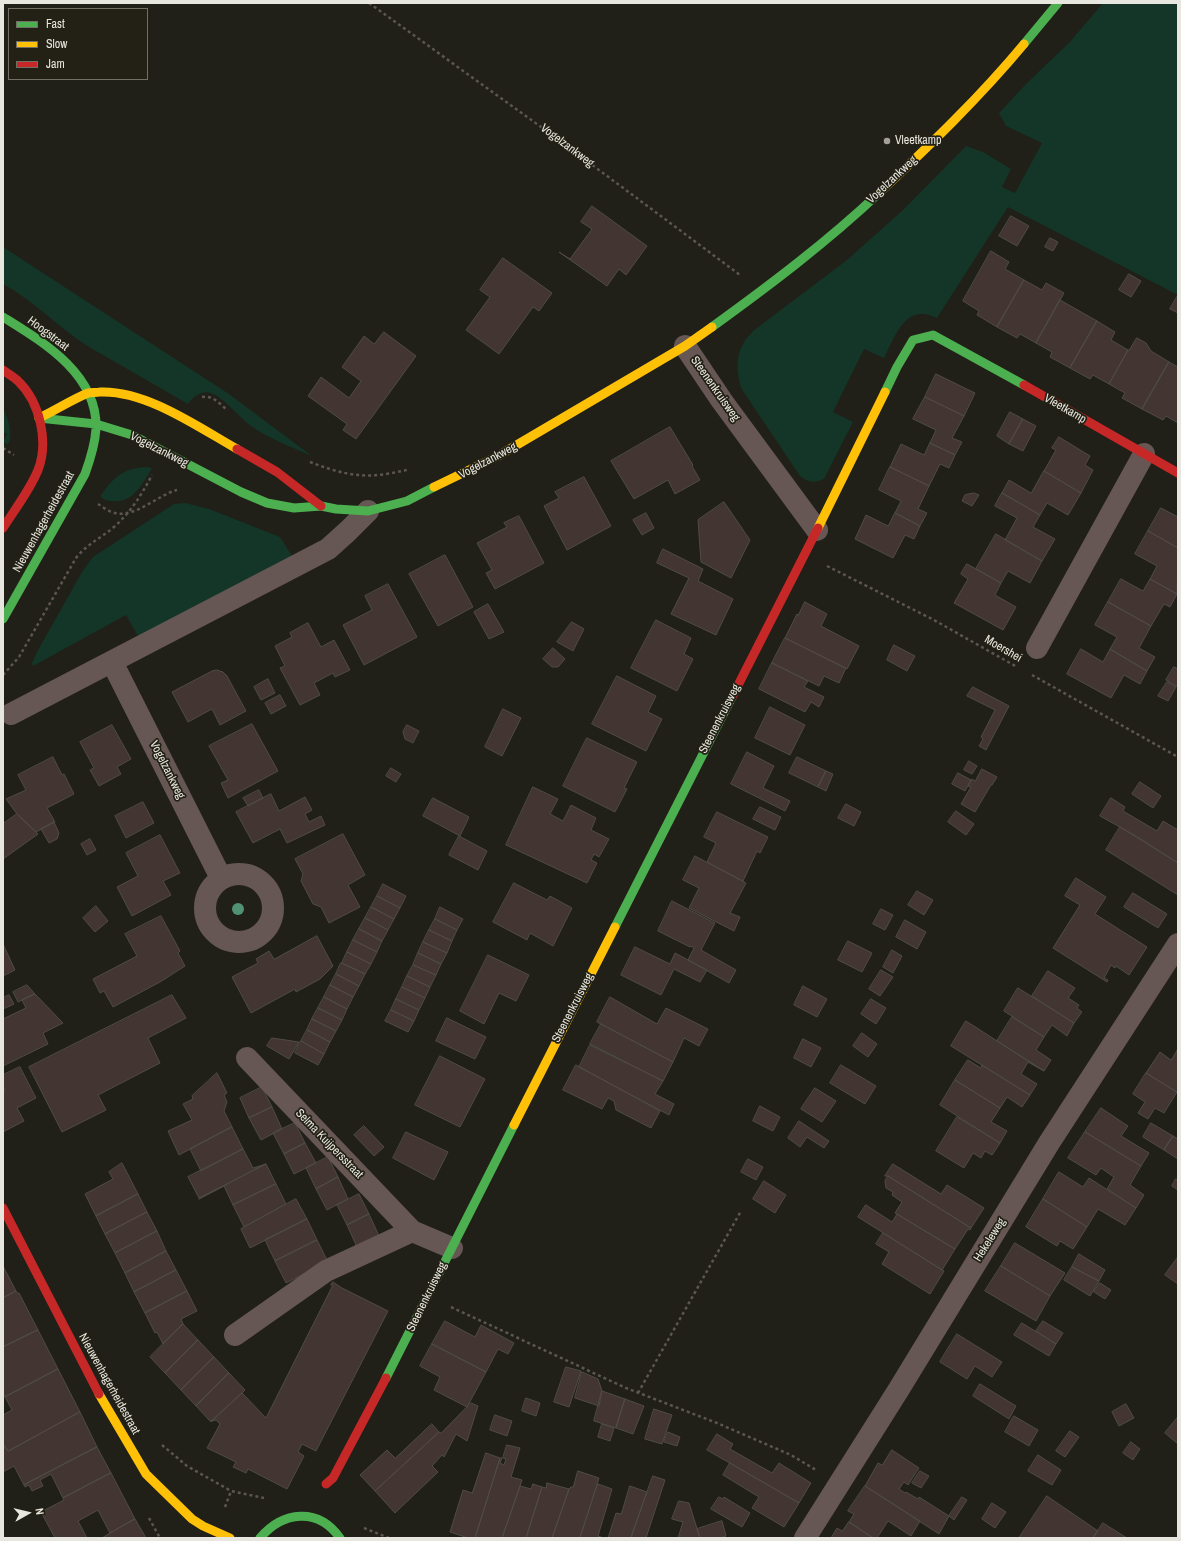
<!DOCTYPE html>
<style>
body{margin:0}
#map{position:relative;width:1181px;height:1541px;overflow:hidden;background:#201f18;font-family:"Archivo Narrow",sans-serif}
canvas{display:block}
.frame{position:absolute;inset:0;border:4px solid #e8e7df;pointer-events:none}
.legend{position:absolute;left:8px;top:8px;width:140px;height:72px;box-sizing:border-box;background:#232115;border:1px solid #727066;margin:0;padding:5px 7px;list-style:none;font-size:12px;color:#e8e7df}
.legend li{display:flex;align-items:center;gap:8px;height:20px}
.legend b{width:20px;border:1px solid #727066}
.north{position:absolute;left:8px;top:1493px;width:40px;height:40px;-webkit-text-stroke:3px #232115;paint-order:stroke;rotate:82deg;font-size:11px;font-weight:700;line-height:16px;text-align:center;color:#e8e7df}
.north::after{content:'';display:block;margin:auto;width:14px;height:18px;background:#e8e7df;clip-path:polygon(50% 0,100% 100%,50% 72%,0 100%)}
</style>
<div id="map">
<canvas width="1181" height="1541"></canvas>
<div class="frame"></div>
<ul class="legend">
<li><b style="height:5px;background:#4caf50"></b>Fast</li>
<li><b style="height:5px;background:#ffc107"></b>Slow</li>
<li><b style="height:5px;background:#c62828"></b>Jam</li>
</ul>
<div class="north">N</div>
</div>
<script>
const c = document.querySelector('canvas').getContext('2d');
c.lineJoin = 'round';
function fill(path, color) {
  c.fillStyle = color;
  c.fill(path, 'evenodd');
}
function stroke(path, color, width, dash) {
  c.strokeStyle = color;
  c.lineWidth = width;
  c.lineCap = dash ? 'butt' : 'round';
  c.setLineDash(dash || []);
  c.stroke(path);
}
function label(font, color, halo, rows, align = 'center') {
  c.font = font + ' "Archivo Narrow",sans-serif';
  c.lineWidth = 3.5;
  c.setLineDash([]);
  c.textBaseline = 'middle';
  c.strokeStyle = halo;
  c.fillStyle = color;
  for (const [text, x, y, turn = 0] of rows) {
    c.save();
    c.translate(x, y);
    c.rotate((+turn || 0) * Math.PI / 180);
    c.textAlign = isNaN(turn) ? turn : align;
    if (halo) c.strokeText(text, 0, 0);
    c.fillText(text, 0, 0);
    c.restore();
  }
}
const green = new Path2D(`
 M1103,3H1178V295L1008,207L937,318C905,302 895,337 884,358L864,349L833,412L853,422L824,479C814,483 808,483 800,476L741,388C737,374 735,357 743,344C745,339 750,335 753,331L847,260L903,210L966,146L983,152L1011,169L1002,187L1015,193L1042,143L1006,126L999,113L1027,83L1069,43Z
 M3,247L229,394L312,456C291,447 270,439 251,426C240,418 223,397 211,393C201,390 193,397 188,404L89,347C59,328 34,301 3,284Z
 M3,409C8,418 14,435 8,444L3,442L7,434L3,432Z
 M147,467L152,468C143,483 133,504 112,501C108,501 104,500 101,497V495C114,477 123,468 147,467Z
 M185,503L209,509L280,537L292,556L138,636L126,615L33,666L32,663L37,652L82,572L93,557L174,504Z`);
const building = new Path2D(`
 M592,206L647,246L626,275L619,269L607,286L559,252L570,259L592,229L581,222Z
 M1011,216L1029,226L1017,246L999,236Z
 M1050,238L1058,242L1053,251L1045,247Z
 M991,251L1009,262L1005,269L1024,280L997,327L977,315L979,311L963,301Z
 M503,258L552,293L539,311L533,307L499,354L466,330L490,297L480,290Z
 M1129,274L1141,281L1131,297L1119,290Z
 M1024,280L1042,290L1046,283L1064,293L1036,343L1020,334L1017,338L997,327Z
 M1177,297L1178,298V313L1170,309Z
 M1060,300L1097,321L1070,368L1050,357L1052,352L1036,343Z
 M1097,321L1115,332L1111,340L1128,350L1109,384L1093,375L1090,379L1070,368Z
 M384,332L416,356L356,439L343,430L347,424L308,396L321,377L349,398L361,381L342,367L364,336L374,344Z
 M1137,338L1146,343L1151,351L1169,362L1142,409L1122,398L1125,393L1109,384L1128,350H1129Z
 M1169,362L1178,367V423L1166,416L1163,420L1142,409Z
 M936,374L975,393L964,416L925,397Z
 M925,397L964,416L952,438L962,442L955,455L930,443L936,430L913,419Z
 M1010,412L1023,419L1009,444L997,436Z
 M1023,419L1036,426L1023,451L1009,444Z
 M670,427L693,465L692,466L700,480L675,494L668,480L634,499L611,461Z
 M1059,437L1090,456L1085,465L1093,470L1081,493L1044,471L1056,450L1052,448Z
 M930,443L955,455L949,468L940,464L929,486L890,467L901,444L924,455Z
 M890,467L929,486L918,509L927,513L920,526L895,513L901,501L879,490Z
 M1044,471L1081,493L1068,515L1047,503L1040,515L1002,493L1009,480L1031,493Z
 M584,477L611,526L567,550L544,506L559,498L555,492Z
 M974,493L979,495L972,506L962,501L965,495Z
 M1002,493L1040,515L1033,527L1055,539L1042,561L1005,540L1017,518L995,506Z
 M724,502L750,540L731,578L701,562L698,520Z
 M1161,508L1178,517V548L1148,531Z
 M646,513L654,528L642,535L633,520Z
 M895,513L920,526L914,539L905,535L893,558L855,539L866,515L888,526Z
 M519,516L544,563L495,589L486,573L492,570L477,543L507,527L504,523Z
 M1148,531L1178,548L1177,594L1150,579L1157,566L1135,554Z
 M996,534L1042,561L1030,583L1008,571L1001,583L976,569Z
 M663,549L703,569L698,581L733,599L716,635L671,614L689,578L657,563Z
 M445,555L473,607L438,626L409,574Z
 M967,564L1001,583L995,595L1016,607L1003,630L954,603L968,579L961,574Z
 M1121,579L1143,591L1150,579L1177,594L1170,607L1164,604L1151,626L1108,602Z
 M388,584L417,637L364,665L343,625L372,610L365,596Z
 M805,602L827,614L821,626L859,646L847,669L785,638L797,614L798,615Z
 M1108,602L1151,626L1139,648L1155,657L1147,671L1110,649L1117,637L1095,625Z
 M488,604L504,632L489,639L474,612Z
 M656,620L691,638L684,654L693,659L677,691L631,668Z
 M572,622L584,629L573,651L557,642Z
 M308,623L321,647L334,640L350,670L335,677L333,673L314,683L320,695L300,705L280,668L285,666L275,646L292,637L290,633Z
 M785,638L846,668L839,683L824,676L819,686L772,663Z
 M894,645L915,656L907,671L887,660Z
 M553,648L565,659L558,667H552L543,659Z
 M1081,649L1103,662L1110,649L1147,671L1140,684L1124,675L1111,698L1067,674Z
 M772,663L808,681L804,687L824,697L819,707L811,702L805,712L759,689Z
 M1174,667L1178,669V687L1166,680Z
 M217,670L223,672L227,676L246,711L220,725L212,709L188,722L172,692L212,671Z
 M617,676L656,696L648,712L662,719L646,751L592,724Z
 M268,679L275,693L261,700L254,687Z
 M1167,682L1176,687L1168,701L1158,696Z
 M973,687L1009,706L986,750L979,746L983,739L981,737L995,710L967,696Z
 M280,695L286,706L271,714L265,703Z
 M770,707L805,725L790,755L755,738Z
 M503,709L521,718L502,756L485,747Z
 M252,724L278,771L228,798L221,783L228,780L209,746Z
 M112,725L131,759L117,767L121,774L99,786L90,770L94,768L80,742Z
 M407,725L419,731L413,743L405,739L403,732Z
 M587,738L637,762L624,788L627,789L615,812L563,786Z
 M747,752L774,766L763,788L790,801L785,811L731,784Z
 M53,757L62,775L64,774L74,794L47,808L55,822L36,832L17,814L6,799L26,790L18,775Z
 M797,757L826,771L818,787L789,773Z
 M969,761L977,766L972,774L964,770Z
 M391,768L401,774L396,782L386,776Z
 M982,769L997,777L992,785H991L975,812L961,804L971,787L968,786L972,779L975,781Z
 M826,771L833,774L826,791L818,787Z
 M958,773L971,780L965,791L952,784Z
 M1140,782L1161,796L1153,808L1132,794Z
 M533,787L558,799L550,814L563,821L571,805L596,818L591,830L609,839L599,857L594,854L591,860L597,863L587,883L506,845Z
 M259,790L263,798L248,806L243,798Z
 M271,794L279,811L305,797L312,810L305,814L309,822L321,816L325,825L287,843L280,829L253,843L236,812Z
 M433,798L469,817L460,836L423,816Z
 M1111,798L1125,807L1123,811L1157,831L1163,821L1178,830V863L1136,836L1100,816Z
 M143,802L154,823L126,838L115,816Z
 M846,804L861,812L854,826L838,818Z
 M760,807L781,817L775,830L753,819Z
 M956,811L974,824L966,835L948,822Z
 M717,812L768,837L760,853L757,851L743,881L707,862L716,843L704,837Z
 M17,814L38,834L3,859V824Z
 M54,822L59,833L57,839L49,843L41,829Z
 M1120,827L1178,863V895L1106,850Z
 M343,834L365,875L348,885L360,907L329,923L321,907L313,904L301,881L303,874L295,859Z
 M160,835L180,873L163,881L171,895L132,916L117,887L138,876L126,853Z
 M459,836L487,851L478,870L449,855Z
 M90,839L96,850L87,855L81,844Z
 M695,856L746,883L730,913L740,917L734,931L689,908L699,888L683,880Z
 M1076,878L1106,897L1095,914L1147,947L1129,975L1116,966L1115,968L1111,965L1104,978L1108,980L1107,982L1053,948L1080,905L1065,896Z
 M514,883L547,900L550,896L572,908L553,946L530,933L527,940L493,922Z
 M383,884L406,896L400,908L377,896Z
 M917,891L933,900L924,915L908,905Z
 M1133,893L1167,914L1158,928L1124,907Z
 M377,896L400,908L394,919L371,907Z
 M672,901L715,923L701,950L736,970L729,983L688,960L694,948L691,946L690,947L658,931Z
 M96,906L108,921L95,932L83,918Z
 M371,907L394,919L388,930L365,918Z
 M440,907L463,919L457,930L435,919Z
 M881,909L893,915L885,930L873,924Z
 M161,916L180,951L178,953L185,966L160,982L113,1007L104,991L100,993L93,979L137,956L125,934Z
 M365,918L388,930L382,941L359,929Z
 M435,919L457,930L452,941L429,930Z
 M905,920L926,932L917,949L896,937Z
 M359,929L382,941L377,952L353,940Z
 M429,930L452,941L447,953L423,942Z
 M317,936L333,966L320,979L296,992L295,989L251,1013L232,977L258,963L256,959L269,951L274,959Z
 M353,940L377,952L371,964L347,952Z
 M848,941L872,953L862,972L838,960Z
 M423,942L447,953L441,964L418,953Z
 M3,944L15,970L3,976Z
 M635,947L670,964L675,953L707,970L700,982L674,969L661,995L621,975Z
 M892,950L902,956L893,973L883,967Z
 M347,952L371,964L365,974L342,963Z
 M418,953L441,964L436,975L413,965Z
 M488,955L529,975L516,1001L499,993L484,1024L460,1011Z
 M341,963L365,974L359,986L336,974Z
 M413,965L436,975L430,987L407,976Z
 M881,970L893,977L880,996L869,989Z
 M1048,971L1075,988L1068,998L1079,1005L1077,1008L1082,1012L1074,1023L1032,996Z
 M336,974L359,986L353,997L330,985Z
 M407,976L430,987L425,998L402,987Z
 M27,985L35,994L18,1002L13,992Z
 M330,985L353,997L347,1009L324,997Z
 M803,986L827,999L817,1017L794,1005Z
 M402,987L425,998L419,1010L396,999Z
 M1018,988L1074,1023L1067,1036L1052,1025L1044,1037L1004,1011Z
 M35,994L63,1023L43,1033L48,1044L3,1066V1019L26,1008L22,1000Z
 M9,995L14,1004L3,1009V998Z
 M172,995L186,1018L148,1038L160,1063L98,1095L106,1110L62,1132L29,1067Z
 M324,997L347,1009L342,1020L318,1008Z
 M610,997L657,1024L666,1008L708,1029L699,1046L684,1038L673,1062L597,1022Z
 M396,999L419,1010L414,1021L391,1010Z
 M871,999L886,1008L876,1024L861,1014Z
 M318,1008L342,1020L336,1031L312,1019Z
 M391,1010L414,1021L408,1032L385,1021Z
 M1012,1017L1044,1037L1036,1050L1051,1060L1044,1071L997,1041Z
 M447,1018L486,1037L475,1059L436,1041Z
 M312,1019L336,1031L330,1042L307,1030Z
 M966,1021L1044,1071L1028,1062L1021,1074L1037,1084L1030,1095L951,1046Z
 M601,1024L673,1062L663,1081L590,1044Z
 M307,1030L330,1042L324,1054L301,1041Z
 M862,1033L877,1044L868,1057L853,1046Z
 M272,1038L299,1042L289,1059L267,1046Z
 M803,1039L821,1048L811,1067L794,1058Z
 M301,1041L324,1054L318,1065L295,1053Z
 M590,1045L663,1081L655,1094L674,1104L669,1115L579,1067Z
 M1178,1049V1093L1146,1073L1160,1052L1171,1060Z
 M440,1056L485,1079L460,1127L415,1105Z
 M968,1060L981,1068L982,1065L1030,1095L1022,1107L1007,1097L1000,1108L955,1080Z
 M576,1065L660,1111L651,1128L616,1110L614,1101L608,1098L602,1109L563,1090Z
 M841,1065L876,1086L865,1104L830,1083Z
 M20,1067L36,1098L17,1108L24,1121L3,1132V1091L5,1090L3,1087V1075Z
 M217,1073L227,1093L224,1095L227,1102L224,1111L232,1127L179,1155L168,1131L192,1120L183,1104L193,1099L192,1096Z
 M1146,1073L1177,1092L1164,1113L1155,1108L1148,1119L1138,1113L1145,1102L1133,1094Z
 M955,1080L1000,1108L991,1122L1007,1131L1000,1143L940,1105Z
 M262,1087L272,1107L249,1118L240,1098Z
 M815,1088L836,1101L822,1122L801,1109Z
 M760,1106L780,1117L773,1131L753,1121Z
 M272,1107L282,1129L261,1140L249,1118Z
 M1101,1108L1128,1126L1121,1136L1149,1153L1141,1166L1085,1132Z
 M957,1117L1000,1143L992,1155L985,1151L981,1158L973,1153L964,1168L936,1151Z
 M799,1121L829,1141L824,1148L807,1137L800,1147L788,1138Z
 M295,1123L305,1143L284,1154L273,1133Z
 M1151,1123L1173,1136L1164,1150L1143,1137Z
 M364,1126L384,1147L374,1156L354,1135Z
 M232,1127L243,1149L201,1171L190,1149Z
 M406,1132L448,1152L434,1180L393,1158Z
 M1085,1132L1141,1166L1130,1185L1144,1195L1136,1208L1107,1189L1114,1177L1101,1168L1096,1175L1068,1158Z
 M1173,1136L1178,1139V1159L1164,1150Z
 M305,1143L316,1163L294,1174L284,1154Z
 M243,1149L253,1168L266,1164L199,1198L188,1177Z
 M328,1157L338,1177L316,1189L306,1168Z
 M748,1159L763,1167L756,1180L741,1172Z
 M122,1163L138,1194L96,1216L85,1194L113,1179L109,1172Z
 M266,1164L276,1184L233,1205L224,1186L199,1199Z
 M893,1164L941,1194L947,1185L984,1208L971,1228L888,1176H885Z
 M1059,1172L1083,1187L1089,1178L1136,1208L1125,1225L1098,1209L1087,1227L1043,1199Z
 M888,1176L971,1228L970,1230L968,1229L955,1249L895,1213L902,1202L892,1195L893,1192L886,1188L885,1181Z
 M338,1177L348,1199L327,1210L316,1189Z
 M1176,1179L1178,1180V1190L1172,1186Z
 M764,1181L786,1195L775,1213L753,1199Z
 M276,1184L286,1204L244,1227L233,1205Z
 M138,1194L147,1212L105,1234L96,1216Z
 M359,1194L369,1214L347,1225L337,1205Z
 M296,1199L307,1219L250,1248L241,1229Z
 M1043,1199L1087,1227L1073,1249L1060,1241L1057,1246L1026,1227Z
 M866,1205L892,1222L897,1214L955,1249L942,1270L858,1217Z
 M147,1212L157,1231L115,1253L105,1234Z
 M369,1214L379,1236L357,1247L347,1225Z
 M307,1219L317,1240L275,1261L265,1240Z
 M157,1231L166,1251L125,1273L115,1253Z
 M883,1233L944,1271L930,1294L882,1264L889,1252L876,1244Z
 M317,1240L328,1262L286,1283L275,1261Z
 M1015,1243L1065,1273L1050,1296L1001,1266Z
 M166,1251L176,1270L134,1292L125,1273Z
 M1079,1254L1105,1270L1099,1281L1072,1267Z
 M1178,1257V1284L1165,1275Z
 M3,1266L16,1291L3,1298Z
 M1001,1266L1050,1296L1036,1321L985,1291Z
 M1072,1267L1099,1281L1090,1296L1064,1280Z
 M176,1270L187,1291L145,1313L134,1292Z
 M333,1282L342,1288L388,1311L316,1451L302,1444L298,1452L304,1456L287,1489L248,1469L246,1473L233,1467L236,1462L207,1448L220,1424L216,1420L211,1421L242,1393L266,1418L333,1285H331Z
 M1100,1283L1111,1290L1105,1299L1094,1292Z
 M16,1291L17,1293H19L38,1330L3,1347V1298Z
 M187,1291L197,1311L181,1319L183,1324L163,1344L157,1332L155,1333L145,1313Z
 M445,1321L475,1337L481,1325L514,1343L508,1354L498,1349L486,1372L432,1344Z
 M1043,1321L1063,1333L1056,1344L1036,1331Z
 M1022,1323L1056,1344L1049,1356L1014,1335Z
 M183,1324L198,1340L165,1373L150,1357Z
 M38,1330L58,1369L5,1397L3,1393V1347Z
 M957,1334L1002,1362L992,1377L975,1366L967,1379L940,1362Z
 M198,1340L214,1357L181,1390L165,1373Z
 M432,1344L486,1372L467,1407L434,1390L440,1377L420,1366Z
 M214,1357L229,1373L196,1406L181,1390Z
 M566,1367L581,1371L569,1407L554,1402Z
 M58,1369L80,1412L8,1451L3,1444V1415L12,1410L5,1397Z
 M582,1372L598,1379L602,1391L599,1406L575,1398Z
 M229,1373L245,1390L211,1422L196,1406Z
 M980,1384L1016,1406L1009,1419L973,1396Z
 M602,1391L625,1399L616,1428L594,1421Z
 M526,1398L540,1403L536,1416L522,1411Z
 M625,1399L644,1406L633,1434L616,1428Z
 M471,1403L478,1406L467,1441L456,1434L444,1457L442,1455L432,1466L438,1472L395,1513L375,1491L439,1432L441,1433Z
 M1126,1404L1134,1418L1119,1426L1112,1412Z
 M654,1409L672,1415L662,1444L645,1439Z
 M80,1412L97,1447L24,1485L14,1466L3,1472V1444L8,1451Z
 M495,1415L512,1421L507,1436L490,1430Z
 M1014,1416L1038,1430L1029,1446L1005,1432Z
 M1178,1417V1444L1165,1433Z
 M432,1424L439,1432L375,1491L360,1475L387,1450L395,1458Z
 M602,1424L614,1428L610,1441L598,1437Z
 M1070,1431L1079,1437L1065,1457L1056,1451Z
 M668,1432L680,1437L677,1446L664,1442Z
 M717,1434L733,1444L730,1449L772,1473L779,1463L811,1483L799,1503L707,1450Z
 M1131,1442L1140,1449L1133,1460L1123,1453Z
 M507,1445L520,1448L511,1477L522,1480L520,1486L502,1538H480L476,1537L475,1538L500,1458H502L500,1463L504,1465L506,1459L503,1458Z
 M97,1447L111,1473L63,1498L51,1474L40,1480L43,1486L32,1491L29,1485L25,1487L24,1485Z
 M892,1450L919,1468L908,1485L904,1482L899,1489L905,1493L906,1492L918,1499L919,1497L949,1516L939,1534L865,1486L878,1463L882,1465Z
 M486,1453L500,1458L475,1538H468L450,1532L463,1490L472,1493Z
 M1038,1455L1061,1470L1052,1485L1028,1471Z
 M730,1463L799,1503L784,1527L752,1508L759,1497L723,1475Z
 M578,1471L599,1478L580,1538H552L569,1489L571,1487H573Z
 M920,1471L929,1476L921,1488L912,1483Z
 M111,1473L135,1519L110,1533L98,1510L78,1521L87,1538H55L41,1512L64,1500L63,1498Z
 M653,1476L665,1480L646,1538H631Z
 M547,1483L569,1489L552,1538H526L542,1487L546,1488Z
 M533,1484L542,1487L526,1538H502L520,1486L531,1489Z
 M598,1484L612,1489L598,1536L604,1538H580Z
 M630,1486L647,1492L631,1538H608L616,1513L621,1514Z
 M865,1486L920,1521L911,1536L888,1521L877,1538H873L849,1522L854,1514L848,1511Z
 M1047,1496L1098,1531L1093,1538H1019Z
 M719,1497L723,1499L724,1497L750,1513L742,1527L711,1509Z
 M962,1497L967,1500L954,1520L949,1516Z
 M679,1501L689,1503L700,1538H678L683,1522L672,1519Z
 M992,1503L1006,1512L995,1528L982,1519Z
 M135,1519L146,1538H102L110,1533Z
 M722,1521L726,1536L720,1538H700L697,1529Z
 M849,1522L873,1538H831L837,1528L842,1531Z
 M1103,1523L1127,1538H1093Z`);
const path = new Path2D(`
 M369,3L548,132L740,275
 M202,397C213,395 220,404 227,410
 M3,448L14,455
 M310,462C326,468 343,474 359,475C375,477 392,473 407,470
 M98,504C103,507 109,512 115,513C135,518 158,495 177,490
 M827,566L934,620L1017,667
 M3,675L19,657L76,558C88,543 100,539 114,527C131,512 142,494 152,475
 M1032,675L1178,757
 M451,1307L626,1388L717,1423L791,1455L816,1470
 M638,1393L741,1211
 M162,1445L187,1466L231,1491
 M225,1507L231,1491L264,1498
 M149,1518L160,1538
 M364,1528L389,1538`);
const street = new Path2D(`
 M685,346L722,401L817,530
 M1037,648L1144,454
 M112,662L221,878
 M11,714L328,549L348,531L368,511
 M205 908a34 34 0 1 1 68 0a34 34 0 1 1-68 0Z
 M247,1058L412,1231L452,1248
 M235,1335L326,1271L412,1231
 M805,1538L899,1389L1049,1143L1178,944`);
const fast = new Path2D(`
 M1024,44L1058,3
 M3,317C43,342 98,374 96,429C95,445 90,460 85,474L3,619
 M712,327C770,285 827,242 879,193
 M885,392L897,367L913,340L933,335L1024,385
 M39,418L96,424L132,435L241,492L267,503L294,508L321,506L336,509L368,511L407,501L434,487
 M615,927L732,697
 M386,1378L514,1125
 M260,1538C283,1511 318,1507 340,1538`);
const slow = new Path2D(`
 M879,193C929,146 980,97 1024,44
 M39,418C54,411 73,399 88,393C92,392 96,393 100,392C146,390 198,427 237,449
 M434,487L498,456L685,346L712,327
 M818,528L885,392
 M514,1125L615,927
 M99,1394L146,1474L192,1519L203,1526L230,1538`);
const jam = new Path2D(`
 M3,370C8,374 14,377 18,381C40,402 49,442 38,470C30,490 15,509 3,528
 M1024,385L1178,473
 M237,449L277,472L321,506
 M732,697L818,528
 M3,1208L99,1394
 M326,1484L333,1478L386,1378`);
const trees = [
 [238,909]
];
const markers = [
 [887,141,4,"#a2a199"]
];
const poiNames = [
 ["Vleetkamp",895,141]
];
const streetNames = [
 ["Vogelzankweg",567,146,37],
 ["Vogelzankweg",892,180,-43],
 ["Hoogstraat",48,334,37],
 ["Steenenkruisweg",715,389,55],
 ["Vleetkamp",1065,409,30],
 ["Vogelzankweg",159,450,27],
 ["Vogelzankweg",488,461,-28],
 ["Nieuwenhagerheidestraat",44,522,-61],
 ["Moershei",1003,649,30],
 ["Steenenkruisweg",720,719,-63],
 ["Vogelzankweg",167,770,63],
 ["Steenenkruisweg",573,1008,-63],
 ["Selma Kuijpersstraat",329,1144,46],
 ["Hekeleweg",990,1240,-58],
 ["Steenenkruisweg",427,1297,-64],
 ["Nieuwenhagerheidestraat",109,1384,61]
];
fill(green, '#133628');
fill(building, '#423532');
stroke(building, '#4f4b48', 1);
stroke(path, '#5c5551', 2.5, [3, 3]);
stroke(street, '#665755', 22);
stroke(fast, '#4caf50', 9);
stroke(slow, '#ffc107', 9);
stroke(jam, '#c62828', 9);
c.fillStyle = '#519274';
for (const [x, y] of trees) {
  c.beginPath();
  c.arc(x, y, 6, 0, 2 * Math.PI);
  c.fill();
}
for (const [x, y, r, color] of markers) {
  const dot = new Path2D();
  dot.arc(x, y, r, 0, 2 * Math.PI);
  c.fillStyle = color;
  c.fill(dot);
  stroke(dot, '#232115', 1.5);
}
label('12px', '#e8e7df', '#232115', poiNames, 'left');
label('12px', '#e8e7df', '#232115', streetNames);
</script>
